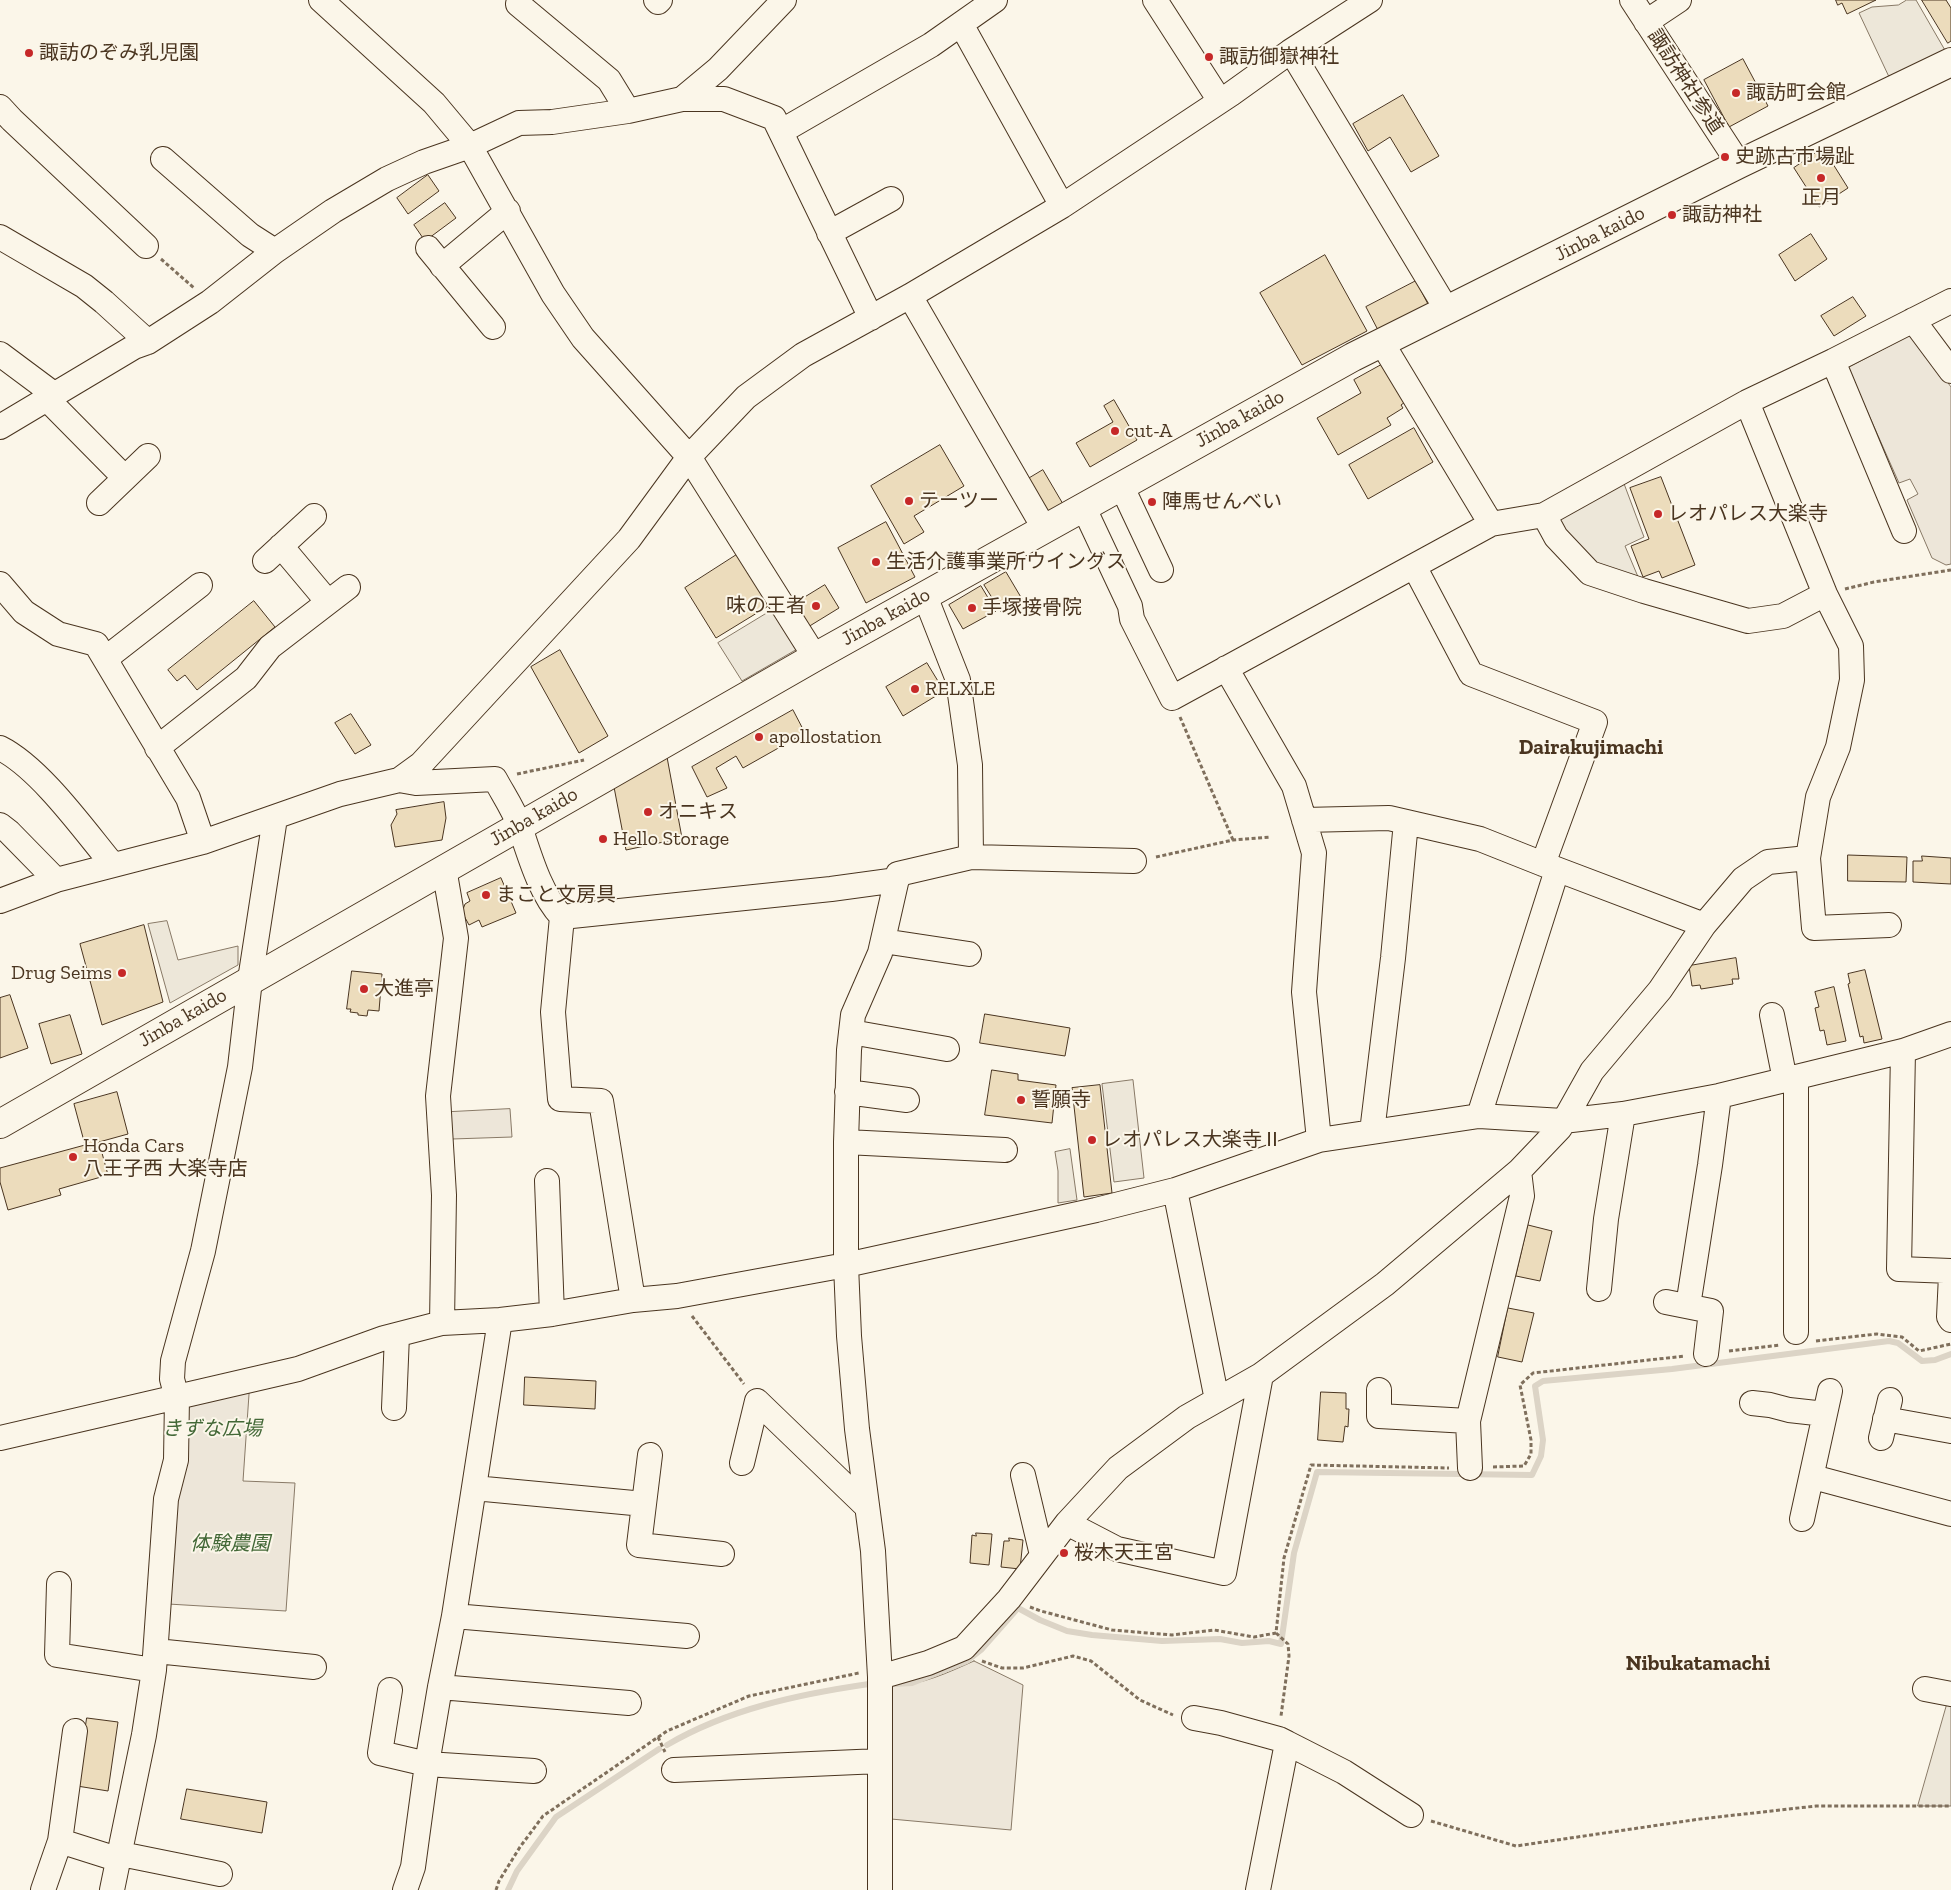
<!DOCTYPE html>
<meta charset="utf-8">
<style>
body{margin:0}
canvas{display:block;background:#fbf6e9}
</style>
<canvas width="1951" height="1890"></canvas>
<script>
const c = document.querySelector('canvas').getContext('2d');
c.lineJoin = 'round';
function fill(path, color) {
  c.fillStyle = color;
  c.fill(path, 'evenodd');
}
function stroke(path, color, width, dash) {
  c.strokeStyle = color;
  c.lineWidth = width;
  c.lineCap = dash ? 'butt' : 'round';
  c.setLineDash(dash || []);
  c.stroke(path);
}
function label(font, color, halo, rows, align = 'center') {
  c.font = font + ' "Zilla Slab","Noto Sans JP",serif';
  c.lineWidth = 4;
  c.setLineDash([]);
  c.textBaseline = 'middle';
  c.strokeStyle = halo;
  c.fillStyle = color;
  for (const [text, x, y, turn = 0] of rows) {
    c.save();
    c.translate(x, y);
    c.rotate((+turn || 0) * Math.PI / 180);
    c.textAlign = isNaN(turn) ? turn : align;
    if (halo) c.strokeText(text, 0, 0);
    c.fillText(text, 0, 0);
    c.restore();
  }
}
const green = new Path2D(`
 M1913,334L1951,387V564L1946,565L1932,558L1907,500L1918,494L1910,479L1899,483L1848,368Z
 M510,1109L512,1137L452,1139L451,1112Z
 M250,1380L243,1481L295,1483L286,1611L168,1604L177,1398Z
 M974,1661L1023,1685L1011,1830L891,1819L892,1686C922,1685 947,1673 974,1661Z`);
const parking = new Path2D(`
 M1907,0H1916L1946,52L1890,79L1859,13L1872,7L1898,5Z
 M1620,473L1644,537L1625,546L1644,591L1590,573L1544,515Z
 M774,609L799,648L742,681L718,643Z
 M167,921L178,960L238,946V965L170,1003L148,924Z
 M1133,1080L1144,1178L1114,1182L1102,1084Z
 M1070,1149L1077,1200L1058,1203V1171L1055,1152Z
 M1950,1694H1951V1806H1918Z`);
const stream = new Path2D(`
 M893,1684L912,1683L967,1661L981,1650L1018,1608L1040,1620L1067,1631L1092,1635L1162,1641L1220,1639L1242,1643L1269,1641L1281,1644L1294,1553L1317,1472L1532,1475L1541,1456L1543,1440L1535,1386L1543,1381L1672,1369L1889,1341L1898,1343L1922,1361L1935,1360L1951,1354
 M667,1745C728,1709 800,1694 869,1684
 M508,1890L517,1871L556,1817L659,1749`);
const building = new Path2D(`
 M1836,0H1876L1847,14L1842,3L1838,5Z
 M1922,0H1946L1951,8V41L1948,43Z
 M1743,59L1768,106L1729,127L1704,80Z
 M1403,95L1439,156L1411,172L1390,137L1368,151L1353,124Z
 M1823,148L1848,188L1819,207L1794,168Z
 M428,175L439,191L408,214L397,198Z
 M445,203L456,218L425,241L414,225Z
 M1811,234L1827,259L1795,281L1779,255Z
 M1325,255L1367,331L1302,365L1260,293Z
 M1416,281L1429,306L1379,332L1366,307Z
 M1853,297L1866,316L1834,336L1821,316Z
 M1383,364L1405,402L1401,405L1403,408L1387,418L1391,425L1338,455L1317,418L1361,393L1354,380Z
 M1114,400L1137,440L1090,467L1076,443L1113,422L1104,406Z
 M1414,428L1433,462L1368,499L1349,465Z
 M940,445L964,486L914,516L924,532L904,544L871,486Z
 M1043,470L1063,504L1043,516L1023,482Z
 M1661,477L1695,565L1662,578L1659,571L1643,577L1631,546L1649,539L1630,488Z
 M886,522L915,577L866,603L838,548Z
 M738,554L770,605L716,638L685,588Z
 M1006,572L1022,599L1001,612L984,585Z
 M825,585L839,608L808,627L794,604Z
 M981,586L996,611L963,629L949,605Z
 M254,601L275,627L197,690L185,675L177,681L168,670Z
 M560,650L608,736L579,753L531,667Z
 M927,663L944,691L903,716L886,687Z
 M793,710L805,733L743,768L736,756L716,768L727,788L707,797L692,767Z
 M351,714L371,745L355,754L335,723Z
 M667,757L682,838L626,850L614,787Z
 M444,802L446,818L442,840L395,847L391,825L397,814L396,810Z
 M1848,855L1907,857L1906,882L1848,881Z
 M1922,856L1951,858V884L1913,882V861H1922Z
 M501,878L516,913L482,927L479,920L469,925L462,912L465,904L470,901L467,893Z
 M144,925L163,1002L102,1025L80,944Z
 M1736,958L1739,979H1732L1733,984L1701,989L1700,985L1692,986L1689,966Z
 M1865,970L1882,1039L1864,1043L1863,1036L1860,1037L1848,984L1850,983L1848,974Z
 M352,971L382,974L379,1011L368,1010L367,1016L358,1015V1013L350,1012L351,1009H347Z
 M1834,987L1846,1041L1827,1045L1824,1030L1820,1031L1815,1008L1819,1007L1815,992Z
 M10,995L28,1048L0,1058V998Z
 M985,1014L1070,1028L1065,1056L980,1043Z
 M70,1015L82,1054L51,1064L39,1024Z
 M992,1070L1018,1074V1080L1056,1085L1052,1123L985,1115Z
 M1100,1085L1112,1193L1084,1197L1072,1088Z
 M117,1092L128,1134L99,1142L108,1175L59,1189L61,1195L8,1210L0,1182V1168L85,1145L74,1104Z
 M1528,1225L1552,1231L1540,1281L1516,1276Z
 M1508,1308L1534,1313L1522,1362L1498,1357Z
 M525,1377L596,1381L595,1409L524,1405Z
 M1321,1392L1346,1393V1409H1349L1348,1427L1345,1426L1343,1442L1318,1440Z
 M976,1533L992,1534L989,1565L970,1563L972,1535L976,1536Z
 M1009,1538L1023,1540L1020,1569L1001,1567L1004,1541H1009Z
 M87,1718L118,1722L108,1791L77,1786Z
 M187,1789L267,1802L262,1833L181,1819Z`);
const path = new Path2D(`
 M161,259L194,288
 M1845,589L1874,582L1951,570
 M1180,717L1233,840
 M517,774L584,760
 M1156,857L1233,840L1271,837
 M692,1316L744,1384
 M1816,1341L1877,1334L1902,1337L1919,1351L1951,1344
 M1729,1351L1780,1345
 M1493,1467L1524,1466L1531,1454V1440L1520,1385L1533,1373L1685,1356
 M1030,1607L1041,1611L1112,1630L1172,1635L1214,1630L1254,1637L1276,1633L1284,1558L1311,1465L1449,1468
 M1276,1633L1288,1644L1289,1656L1281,1716
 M982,1661L1002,1668H1023L1073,1656L1091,1661L1140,1700L1173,1715
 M658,1737L665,1752
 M1431,1821L1516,1846L1700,1819L1816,1806H1951
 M496,1890L499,1881L520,1847L543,1816L667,1731L749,1696L859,1673`);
const minor = new Path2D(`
 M321,0L434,103L470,146L553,294L583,338L689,457L815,657
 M656,0L658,2L660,0
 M1155,0L1220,101
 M1632,0L1739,164
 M518,4L609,80L628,111
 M1646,22L1679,0
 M961,24L1062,206
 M1291,51L1447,310
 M682,99H724L774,118L871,318
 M0,107L12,120L146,246
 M782,131L931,45L995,0
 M163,159L250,235L275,251
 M829,233L891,199
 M0,237L84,286L104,302L148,342
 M428,248L493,327
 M442,266L508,211
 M910,296L1044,528
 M1913,320L1951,371
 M1382,343L1491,524
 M0,354L55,395
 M1833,361L1904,531
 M47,399L125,478
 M0,427L134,347L148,342L210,302L275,251L333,211L387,179L424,162L470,146L519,123L552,122L628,111L682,99L718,69L784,0
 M1121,485L1161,570
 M99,503L148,456
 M1083,506L1130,606L1132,619L1172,698L1491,524L1544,515L1747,402L1833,361L1951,301
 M1544,515L1556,537L1590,573L1644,591L1748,621L1783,616L1825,594
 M281,546L328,602
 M265,561L314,516
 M1414,566L1471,674L1595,722L1543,864
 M0,584L24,612L58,634L96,644L188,798L203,842
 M925,596L958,680L970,765L971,857
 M105,659L200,585
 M1226,668L1294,786L1314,853L1304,992L1319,1140
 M0,748C40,768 84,830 113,865
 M157,748L246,678L270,647L348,587
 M399,780L421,764L629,539L689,457L746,397L803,355L910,296L1062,206L1231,94L1291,51L1370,0
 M1304,820L1389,818L1480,839L1543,864L1704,925
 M0,825L9,832L56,880
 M1808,858L1814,928L1889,925
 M0,901L56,880L203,842L340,794L399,780L416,783L495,779C503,794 514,810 520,827C530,857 540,893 562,917L831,889L897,880
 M562,917L553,1012L560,1099L601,1101L633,1300
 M883,941L969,954
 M1772,1015L1785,1080
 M851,1032L947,1049
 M1903,1051L1899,1269L1951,1271
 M847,1092L907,1100
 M1479,1116L1557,870
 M1372,1132L1393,958L1406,822
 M846,1142L1005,1150
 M547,1181L552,1314
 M1175,1190L1217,1400
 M1951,1275L1949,1317L1951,1320
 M1599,1289L1606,1219L1623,1114
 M1666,1302L1711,1311L1706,1354
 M1688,1306L1710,1165L1719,1096
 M442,1323L444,1195L438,1096L456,938L444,868
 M1796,1332V1077
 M1379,1390V1416L1468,1421
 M1752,1403L1770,1405L1789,1410L1825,1414
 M394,1408L397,1335
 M1885,1419L1951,1431
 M0,1438L298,1369L384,1338L442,1323L500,1320L552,1314L633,1300L677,1296L846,1265L1096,1210L1175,1190L1319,1140L1479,1116L1563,1121L1623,1114L1719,1096L1903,1051L1951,1034
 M1881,1438L1890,1400
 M650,1455L639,1545L722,1554
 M742,1463L757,1401L867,1507
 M1470,1468L1468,1421L1522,1196L1519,1171
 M1023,1475L1042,1555
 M1813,1477L1951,1514
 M474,1488L644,1504
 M1802,1519L1830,1391
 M1067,1523L1117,1549L1224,1573L1261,1375
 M59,1584L57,1655L154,1670
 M454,1616L687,1636
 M156,1651L314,1667
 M880,1677L928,1663L964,1648L1009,1599L1067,1523L1118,1468L1187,1417L1261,1375L1385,1284L1519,1171L1560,1128L1592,1071L1660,990L1704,925L1743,879L1768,862L1808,858L1818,797L1838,747L1852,680L1851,646L1825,594L1747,402
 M440,1687L629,1703
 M1925,1689L1951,1694
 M390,1690L380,1753L427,1764L534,1771
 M1194,1718L1221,1723L1279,1739L1287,1743L1258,1890
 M1287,1743L1344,1772L1411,1815
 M674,1770L880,1761
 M60,1841L120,1860
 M121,1854L220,1874
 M43,1890L60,1841L75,1731
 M112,1890L144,1735L154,1670L166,1499L176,1460L177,1398L172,1379L173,1361L203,1251L240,1067L250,980L275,818
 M405,1890L413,1867L427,1764L440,1687L454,1616L500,1320
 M880,1890V1677L873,1551L857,1429L849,1336L846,1265V1142L849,1050L853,1015L880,953L898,874L971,857L1134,861`);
const major = new Path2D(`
 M0,1124L815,657L1353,357L1739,164L1951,62`);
const markers = [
 [29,53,5,"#c62828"],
 [1209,57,5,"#c62828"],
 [1736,93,5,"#c62828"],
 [1725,157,5,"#c62828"],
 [1821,178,5,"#c62828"],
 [1672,215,5,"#c62828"],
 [1115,431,5,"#c62828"],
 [909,501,5,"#c62828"],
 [1152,502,5,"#c62828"],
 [1658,514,5,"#c62828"],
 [876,562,5,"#c62828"],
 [816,606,5,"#c62828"],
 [972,608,5,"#c62828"],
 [915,689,5,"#c62828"],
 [759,737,5,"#c62828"],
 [648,812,5,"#c62828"],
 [603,839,5,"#c62828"],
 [486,895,5,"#c62828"],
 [122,973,5,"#c62828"],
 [364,989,5,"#c62828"],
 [1021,1100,5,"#c62828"],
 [1092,1140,5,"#c62828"],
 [73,1157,5,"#c62828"],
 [1064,1553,5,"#c62828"]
];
const poiNames = [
 ["諏訪のぞみ乳児園",39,53],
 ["諏訪御嶽神社",1219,57],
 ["諏訪町会館",1746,93],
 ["史跡古市場趾",1735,157],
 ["正月",1821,198,"center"],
 ["諏訪神社",1682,215],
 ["cut-A",1125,431],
 ["テーツー",919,501],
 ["陣馬せんべい",1162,502],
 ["レオパレス大楽寺",1668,514],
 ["生活介護事業所ウイングス",886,562],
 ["味の王者",806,606,"right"],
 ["手塚接骨院",982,608],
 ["RELXLE",925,689],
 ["apollostation",769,737],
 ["オニキス",658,812],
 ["Hello Storage",613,839],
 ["まこと文房具",496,895],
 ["Drug Seims",112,973,"right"],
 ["大進亭",374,989],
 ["誓願寺",1031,1100],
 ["レオパレス大楽寺Ⅱ",1102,1140],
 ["Honda Cars",83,1146],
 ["八王子西 大楽寺店",83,1169],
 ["桜木天王宮",1074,1553]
];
const streetNames = [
 ["諏訪神社参道",1685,82,57],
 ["Jinba kaido",1600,234,-27],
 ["Jinba kaido",1240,419,-29],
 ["Jinba kaido",886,617,-29],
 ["Jinba kaido",534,817,-30],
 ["Jinba kaido",183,1018,-30]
];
const parkNames = [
 ["きずな広場",212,1429],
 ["体験農園",230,1544]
];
const neighbourhoodNames = [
 ["Dairakujimachi",1591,748],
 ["Nibukatamachi",1698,1664]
];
fill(green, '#ede6d9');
stroke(green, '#887966', 1);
fill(parking, '#ede7d9');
stroke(parking, '#887966', 1);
stroke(stream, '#dcd4c6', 6);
fill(building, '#ecdcbc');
stroke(building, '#4a3520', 1);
stroke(minor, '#4a3520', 26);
stroke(major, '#4a3520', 30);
stroke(path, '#7f6f5c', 3, [4, 2.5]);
stroke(minor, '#fbf6e9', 24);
stroke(major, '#fbf6e9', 28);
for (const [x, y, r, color] of markers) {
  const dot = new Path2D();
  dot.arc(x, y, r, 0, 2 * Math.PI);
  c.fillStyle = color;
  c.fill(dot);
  stroke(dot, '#fbf6e9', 2);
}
label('20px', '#4a3520', '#fbf6e9', poiNames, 'left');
label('20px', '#4a3520', '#fbf6e9', streetNames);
label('italic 20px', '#436837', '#fbf6e9', parkNames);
label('bold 21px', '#4a3520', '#fbf6e9', neighbourhoodNames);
</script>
